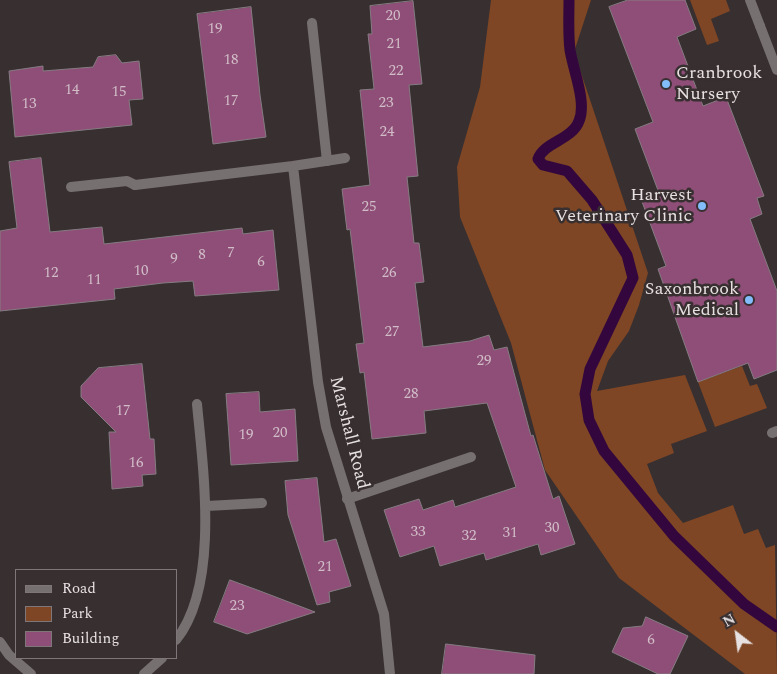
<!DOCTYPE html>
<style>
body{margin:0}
#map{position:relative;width:777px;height:674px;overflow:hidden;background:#382f31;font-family:Spectral,serif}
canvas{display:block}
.legend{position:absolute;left:15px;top:569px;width:162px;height:90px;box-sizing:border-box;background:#382f31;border:1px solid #7e7678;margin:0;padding:6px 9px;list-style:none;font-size:15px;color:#e7e1e2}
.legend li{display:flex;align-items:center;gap:10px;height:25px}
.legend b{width:25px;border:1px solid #7e7678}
.north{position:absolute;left:712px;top:609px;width:50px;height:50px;-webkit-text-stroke:4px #382f31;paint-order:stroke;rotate:330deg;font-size:14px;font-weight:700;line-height:20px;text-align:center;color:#e7e1e2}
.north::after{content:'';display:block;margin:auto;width:18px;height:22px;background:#e7e1e2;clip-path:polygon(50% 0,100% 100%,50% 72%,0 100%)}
</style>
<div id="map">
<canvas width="777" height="674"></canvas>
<ul class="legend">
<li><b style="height:6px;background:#767170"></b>Road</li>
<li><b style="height:14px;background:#7e4624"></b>Park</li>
<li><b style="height:14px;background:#8e4e77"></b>Building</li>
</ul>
<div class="north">N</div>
</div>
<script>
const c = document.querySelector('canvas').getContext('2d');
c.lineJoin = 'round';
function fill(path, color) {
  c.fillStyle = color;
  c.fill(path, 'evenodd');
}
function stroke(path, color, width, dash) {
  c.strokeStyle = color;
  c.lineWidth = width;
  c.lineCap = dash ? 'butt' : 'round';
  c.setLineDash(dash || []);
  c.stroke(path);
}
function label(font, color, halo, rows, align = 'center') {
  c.font = font + ' Spectral,serif';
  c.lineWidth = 5;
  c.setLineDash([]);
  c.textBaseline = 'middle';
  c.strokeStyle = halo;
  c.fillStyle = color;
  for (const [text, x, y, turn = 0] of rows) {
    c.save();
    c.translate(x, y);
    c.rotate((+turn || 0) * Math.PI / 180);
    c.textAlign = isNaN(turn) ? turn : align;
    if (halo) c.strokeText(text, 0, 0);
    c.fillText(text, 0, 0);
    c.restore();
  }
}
const green = new Path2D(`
 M491,0H591L574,52L648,273L639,305L629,331L608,361L597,391L685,375L707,431L671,444L674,453L647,464L658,493L683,523L733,505L744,534L758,529L766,548L775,545L777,674H745L619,578L545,470L511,343L460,217L457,167L480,87Z
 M690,0H726L730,11L711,19L719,41L707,45Z
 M742,366L750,386L757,384L767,408L715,427L698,382Z`);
const stream = new Path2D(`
 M569,0C569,16 568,34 570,50C573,70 587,102 579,121C572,140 544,142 538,159L543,165L567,171L592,200L627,255L633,278L590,369L585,394L589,420L604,451L674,536L744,604L777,627`);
const building = new Path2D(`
 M628,0H685L696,29L677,37L703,106L726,97L764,196L757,198L762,214L750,219L777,291V370L754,379L748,363L698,382L658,269L666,266L641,199L659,193L635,129L653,122L609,7Z
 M413,1L422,84L409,85L418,176L407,177L414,243H419L424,282L415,283L423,347L470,341L489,335L494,350L507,347L531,436L533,435L553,499L559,496L575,544L541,555L538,544L486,560L484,553L440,566L434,546L400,557L384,510L419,499L423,510L453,500L455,507L516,487L487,403L424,411L426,433L372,439L364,372L360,373L356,344L364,343L350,229L347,230L342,189L370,185L360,90L374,89L368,34H372L370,6Z
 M251,7L260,95L266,137L213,144L197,14Z
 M116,55L122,63L139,61L143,99L129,100L132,125L15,137L9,71L43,66V71L93,67L98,57Z
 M41,158L50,232L102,227L104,244L242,228L243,234L273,230L279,290L195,296L193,281L163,283L114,289L115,299L0,311V231L17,228L9,162Z
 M142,364L150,439H154L156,474L142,475L143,486L112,489L109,432H116L81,397V386L98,368Z
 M259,392L260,412L295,409L298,461L231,465L226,394Z
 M317,478L324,542L336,539L351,586L329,592L330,602L317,605L288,515L285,481Z
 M230,580L260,591L315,612L247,634L214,622Z
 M646,617L688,636L670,674H658L612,652L623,628L642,626Z
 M446,644L535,655L534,674H442Z`);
const service = new Path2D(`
 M750,0L760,26
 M312,23L327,161
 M71,187L127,181L135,185
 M347,499L471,457
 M0,642L9,655L31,674`);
const minor = new Path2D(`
 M760,26L777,70
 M293,166L345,158
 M135,185L293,166L318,382L326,427L384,614L390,674
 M772,433L777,431
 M207,506L262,503
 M176,640C220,585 203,469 197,404
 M144,674L162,658`);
const markers = [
 [666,84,5,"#82bcfa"],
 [702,206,5,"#82bcfa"],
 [749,300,5,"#82bcfa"]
];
const numberNames = [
 ["20",393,17],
 ["19",215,30],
 ["21",394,45],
 ["18",231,61],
 ["22",396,72],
 ["14",72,91],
 ["15",119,93],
 ["17",231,102],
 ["23",386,104],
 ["13",29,105],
 ["24",387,133],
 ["25",369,208],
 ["7",231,254],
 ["8",202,256],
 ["9",174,260],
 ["6",261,263],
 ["10",141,272],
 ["12",51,274],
 ["26",389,274],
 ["11",94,281],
 ["27",392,333],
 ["29",484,362],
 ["28",411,395],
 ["17",123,412],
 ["20",280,434],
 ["19",246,436],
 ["16",136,464],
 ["30",552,529],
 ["33",418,533],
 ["31",510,534],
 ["32",469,537],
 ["21",325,568],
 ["23",237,607],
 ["6",651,641]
];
const poiNames = [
 ["Cranbrook",676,74,"left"],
 ["Nursery",676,95,"left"],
 ["Harvest",692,196],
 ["Veterinary Clinic",692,217],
 ["Saxonbrook",739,290],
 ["Medical",739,311]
];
const streetNames = [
 ["Marshall Road",348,433,76]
];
fill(green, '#7e4624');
stroke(stream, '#33073d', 11);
fill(building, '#8e4e77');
stroke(building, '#857c81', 1);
stroke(service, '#767170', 10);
stroke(minor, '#767170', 10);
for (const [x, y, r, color] of markers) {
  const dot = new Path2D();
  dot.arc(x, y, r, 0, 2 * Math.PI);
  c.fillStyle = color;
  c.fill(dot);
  stroke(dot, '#382f31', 2);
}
label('15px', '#d1bcc7', null, numberNames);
label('18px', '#e7e1e2', '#382f31', poiNames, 'right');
label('18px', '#e7e1e2', '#382f31', streetNames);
</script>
